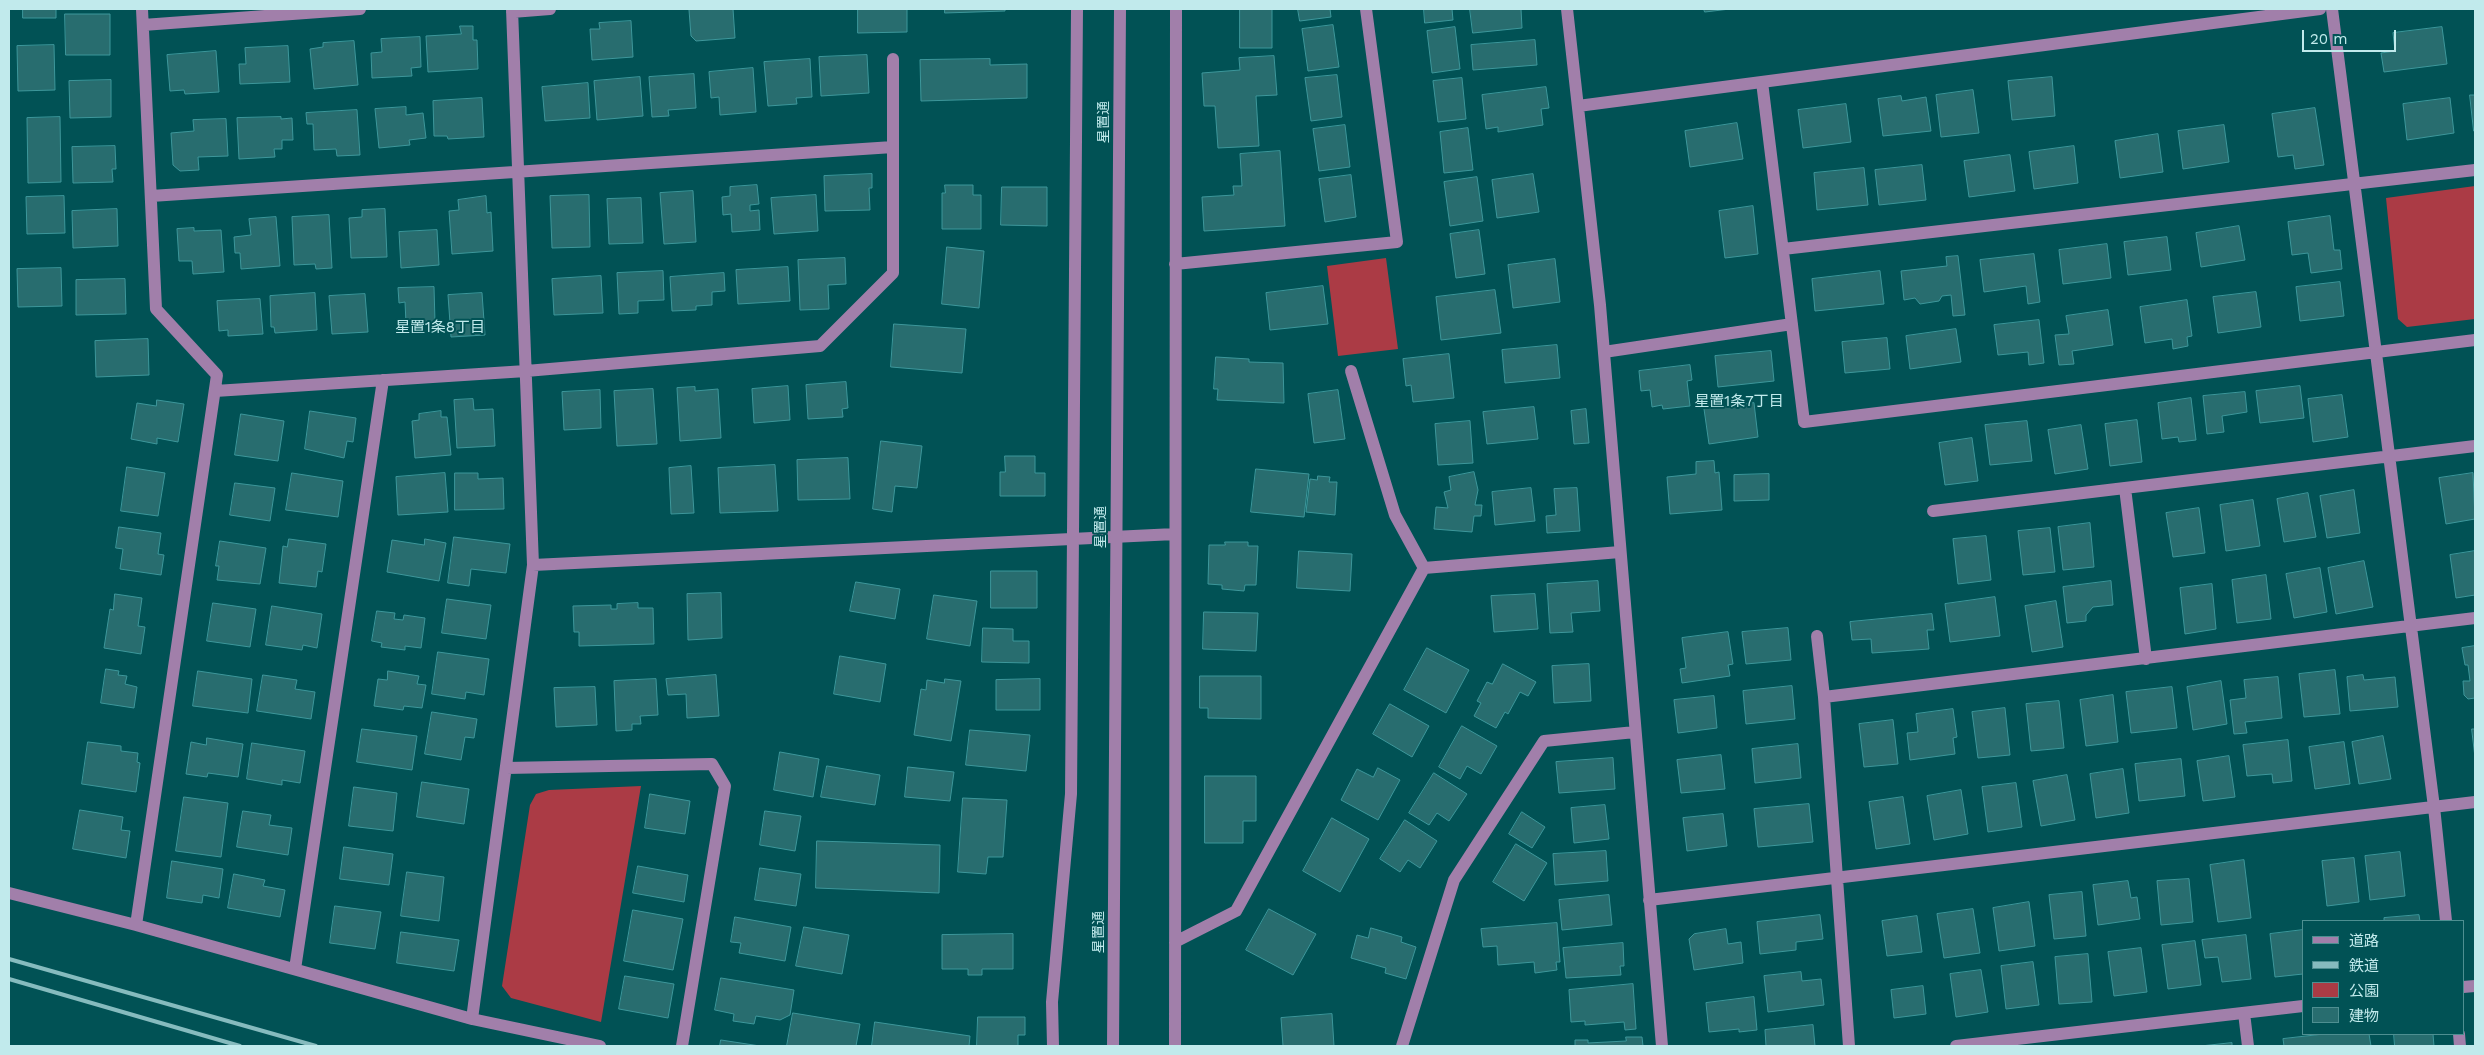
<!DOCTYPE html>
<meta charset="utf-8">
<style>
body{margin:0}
#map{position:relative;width:2484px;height:1055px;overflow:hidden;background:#015255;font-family:"Work Sans","Noto Sans JP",sans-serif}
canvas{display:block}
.frame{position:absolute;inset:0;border:10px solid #c1eaec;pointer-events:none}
.legend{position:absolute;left:2302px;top:920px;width:162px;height:115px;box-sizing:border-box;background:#015255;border:1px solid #4e8f91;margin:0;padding:6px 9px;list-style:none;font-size:15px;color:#c1eaec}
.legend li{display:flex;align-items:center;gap:10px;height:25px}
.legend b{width:25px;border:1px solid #4e8f91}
.scale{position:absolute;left:2302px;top:30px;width:94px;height:22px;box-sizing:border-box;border:2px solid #c1eaec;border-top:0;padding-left:6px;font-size:15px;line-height:18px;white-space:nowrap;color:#c1eaec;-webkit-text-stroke:4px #015255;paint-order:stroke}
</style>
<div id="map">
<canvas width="2484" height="1055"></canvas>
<div class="frame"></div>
<ul class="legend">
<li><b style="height:6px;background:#a17faa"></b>道路</li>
<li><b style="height:6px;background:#86bbbe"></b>鉄道</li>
<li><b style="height:14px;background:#ab3b45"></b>公園</li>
<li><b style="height:14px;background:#286d6f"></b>建物</li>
</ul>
<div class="scale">20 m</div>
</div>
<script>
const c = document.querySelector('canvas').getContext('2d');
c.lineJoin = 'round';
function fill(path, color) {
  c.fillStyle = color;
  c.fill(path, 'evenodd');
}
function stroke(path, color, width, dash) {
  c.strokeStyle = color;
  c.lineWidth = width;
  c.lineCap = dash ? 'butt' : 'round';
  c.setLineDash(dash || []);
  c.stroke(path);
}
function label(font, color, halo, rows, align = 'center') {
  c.font = font + ' "Work Sans","Noto Sans JP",sans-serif';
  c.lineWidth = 4;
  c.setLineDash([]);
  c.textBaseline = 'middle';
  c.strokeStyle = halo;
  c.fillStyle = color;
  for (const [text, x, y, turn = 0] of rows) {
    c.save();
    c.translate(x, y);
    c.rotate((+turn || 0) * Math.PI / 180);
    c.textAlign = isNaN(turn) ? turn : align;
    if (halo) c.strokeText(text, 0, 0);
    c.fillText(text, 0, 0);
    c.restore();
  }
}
const green = new Path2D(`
 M2475,186V319L2407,327L2398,319L2386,198Z
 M1386,258L1398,349L1338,356L1327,266Z
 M641,786L601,1022L511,998L502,986L530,805L536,794L549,790Z`);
const building = new Path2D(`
 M23,9H56V18H23Z
 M700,9H733L735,38L696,41L691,36L689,10Z
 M858,9H907V32L858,33Z
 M945,9H1005V11L945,13Z
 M1240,9H1272V48H1240Z
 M1298,9H1330L1331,17L1300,21Z
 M1424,9H1452L1453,20L1425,23Z
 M1470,9H1521L1522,28L1473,33Z
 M1704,9H1730L1705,12Z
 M65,14H110V55H66Z
 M631,21L633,57L592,60L590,29H600L599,23Z
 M1333,25L1339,67L1308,71L1302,29Z
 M460,26H473V40H477L478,69L428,72L426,36L461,34Z
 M1455,27L1460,69L1432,73L1427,31Z
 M2442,27L2447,64L2384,72L2381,53L2395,51L2393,33Z
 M420,37L421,67L411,68L412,76L372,78L371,53L382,52L381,39Z
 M1535,40L1537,65L1473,70L1471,45Z
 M354,41L358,85L314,89L310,49L323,47V43Z
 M54,45L55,90L18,91L17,46Z
 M288,46L290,82L240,84L239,64H246L245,48Z
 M216,51L219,92L185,94L184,90L170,91L167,55Z
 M867,55L869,93L821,96L819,57Z
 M1274,56L1277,95L1256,96L1259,146L1218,148L1215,106H1204L1202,73L1240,70L1239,58Z
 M810,59L812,97L796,98L797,104L768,106L764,62Z
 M990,59V65L1027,64V98L921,101L920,60Z
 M753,68L756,112L720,115L719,97L711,98L709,72Z
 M694,74L696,108L668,110L669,116L652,117L649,77Z
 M1337,75L1342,117L1311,121L1305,78Z
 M640,77L643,116L597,120L594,81Z
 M2052,77L2055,116L2012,120L2008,81Z
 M1462,78L1466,119L1438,122L1433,81Z
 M111,80V117L70,118L69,81Z
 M588,83L590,118L545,121L542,87Z
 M1546,87L1549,108L1541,109L1543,125L1498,132V127L1486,129L1482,95Z
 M1973,90L1979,133L1941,137L1936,95Z
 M2470,95H2475V131H2474Z
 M1901,96L1902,101L1926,97L1931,131L1883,136L1878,99Z
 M482,98L484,137L448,139L447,136H434L433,101Z
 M2450,98L2454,133L2407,140L2403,104Z
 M1846,104L1851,142L1803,148L1798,110Z
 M406,107V115L423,113L426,138L409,140L410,145L379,148L375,109Z
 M2315,108L2324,165L2295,169L2293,155L2278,157L2272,114Z
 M357,110L360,155L337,156L336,149L314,150L313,124H307L306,113Z
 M60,117L61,182L28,183L27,118Z
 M281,117V119L292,118L293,140H282V149H274L275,157L239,159L237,118Z
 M226,119L228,156L198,157L199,170L180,171L173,165L171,133L194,131L193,120Z
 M1737,123L1743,159L1690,167L1685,131Z
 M1345,125L1350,167L1319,171L1313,129Z
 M2224,125L2229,162L2183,169L2178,131Z
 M1468,128L1473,170L1444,173L1440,132Z
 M2158,134L2163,172L2120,178L2115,141Z
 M115,146L116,169H112L113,182L73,183L72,147Z
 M2074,146L2078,183L2034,189L2029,152Z
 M1280,151L1285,226L1204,231L1202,197L1234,195L1233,186H1242L1240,154Z
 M2010,155L2015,191L1969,197L1964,161Z
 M1922,165L1926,200L1879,205L1875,170Z
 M1864,168L1868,205L1817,210L1814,173Z
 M872,174V188H869L870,210L825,211L824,176Z
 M1533,174L1539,212L1497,218L1492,180Z
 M1351,175L1356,217L1325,222L1319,179Z
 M1477,177L1483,221L1450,226L1444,182Z
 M757,185L759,204L750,205V211L759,210L760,230L732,232L731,214L723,215L722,197L730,196V187Z
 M945,185H973V195H981V229H942V193H945Z
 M1002,187H1047V226L1001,225Z
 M693,191L696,242L664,244L660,193Z
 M589,195L590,247L552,248L550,196Z
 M816,195L818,231L774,234L771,198Z
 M64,196L65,233L27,234L26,197Z
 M486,196L487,213L491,212L493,251L452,254L449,211L459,210L458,200Z
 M641,198L643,243L609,244L607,199Z
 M1753,206L1758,254L1725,258L1719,211Z
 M117,209L118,246L73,248L72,211Z
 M385,209L387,257L351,258L349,218L362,217V210Z
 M329,215L332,268L316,269L315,264L294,265L292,217Z
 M2330,216L2334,250H2340L2342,269L2311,273L2308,253L2292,255L2288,222Z
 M276,217L280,266L241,269L240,253H235L234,237L251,235L249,219Z
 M2239,226L2245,260L2201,267L2196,233Z
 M194,228V231L221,230L224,272L193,274L192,261H179L177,229Z
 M437,230L439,265L401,268L399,232Z
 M1479,230L1485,274L1456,278L1450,234Z
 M2167,237L2171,270L2128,275L2124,242Z
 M2107,244L2111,278L2063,284L2059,250Z
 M947,247L984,251L979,308L942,304Z
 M2034,254L2040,302L2028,304L2026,286L1984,292L1980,260Z
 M1958,256L1965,315L1953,316L1951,295L1942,296L1939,301L1920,304L1915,298L1904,300L1901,271L1947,266L1946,257Z
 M845,258L846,284L828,285L829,309L800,310L798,260Z
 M1555,259L1560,302L1513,308L1508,265Z
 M788,267L790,301L738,304L736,270Z
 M61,268L62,306L18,307L17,269Z
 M663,271L664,300L638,301V313L619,314L617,273Z
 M1880,271L1884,304L1815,311L1812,279Z
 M724,273L725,291L712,292V305L696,306V310L672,311L670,277Z
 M601,276L603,313L554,315L552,279Z
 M125,279L126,314L76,315V280Z
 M2340,282L2344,316L2300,321L2296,287Z
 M1323,286L1328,324L1270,330L1266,293Z
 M434,287L435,322L406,323L405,302L399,303L398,288Z
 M1495,290L1501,333L1441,340L1436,297Z
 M2256,292L2261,327L2218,333L2213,297Z
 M315,293L317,330L275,333L274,327H271L270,296Z
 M482,293L485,335L451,337L448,295Z
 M365,294L368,332L332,334L329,296Z
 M260,299L263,334L228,336V330L219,331L217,301Z
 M2187,300L2192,336L2187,337L2188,346L2173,349L2172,339L2145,343L2140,307Z
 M2108,310L2113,345L2072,351L2074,364L2059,365L2055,335L2069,334L2066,316Z
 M2039,320L2044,363L2029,365L2028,352L1998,355L1994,325Z
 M894,324L966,329L962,373L891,367Z
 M1956,329L1961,362L1910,369L1906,336Z
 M1887,338L1890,369L1845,373L1842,342Z
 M148,339L149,375L96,377L95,341Z
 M1557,345L1560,378L1505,383L1502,350Z
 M1771,351L1774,381L1718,387L1715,356Z
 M1449,354L1454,398L1413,402L1411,385L1406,386L1403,359Z
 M1216,357L1249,359V362L1283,363L1284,403L1217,400L1218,389H1214Z
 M1690,365L1692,380L1687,381L1690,406L1663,409L1662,405L1652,407L1650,390L1641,391L1639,371Z
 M846,382L848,408L842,409L843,417L808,419L806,385Z
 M788,386L790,420L754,423L752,389Z
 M2300,386L2304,418L2260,423L2256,391Z
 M695,387V391L718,389L721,438L680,441L677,388Z
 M653,389L657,444L617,446L614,391Z
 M600,390L601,428L564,430L562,392Z
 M1338,390L1345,439L1314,443L1308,394Z
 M2245,392L2247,412L2222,416L2224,432L2207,434L2203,396Z
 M2342,395L2348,437L2313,442L2308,399Z
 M2191,398L2196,440L2179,442L2178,437L2162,439L2158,403Z
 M473,399L474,410L493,409L495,446L457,448L454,400Z
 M157,400L184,404L178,442L157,438V444L131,439L137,403L156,406Z
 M1754,403L1758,437L1709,444L1704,409Z
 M1534,407L1538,439L1487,444L1483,412Z
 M1586,409L1589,443L1574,444L1571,411Z
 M310,411L356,418L353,442L347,441L344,458L305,449Z
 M441,411V417H447L451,455L415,458L412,421L419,420V414Z
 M241,414L284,421L278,461L235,455Z
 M2137,420L2142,462L2110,466L2105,424Z
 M1470,421L1473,463L1438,465L1435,424Z
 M2027,421L2032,461L1990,465L1985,425Z
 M2081,425L2088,469L2055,474L2048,430Z
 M1972,438L1978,481L1945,485L1939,443Z
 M881,441L922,446L917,488L895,486L892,512L873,509Z
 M1005,456H1035V473H1045V496H1000V472H1005Z
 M848,458L850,499L798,500L797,460Z
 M1714,461L1715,473L1719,472L1722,510L1670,514L1667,477L1696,474V462Z
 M775,465L778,511L720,513L718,468Z
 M691,466L694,513L671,514L669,468Z
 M127,467L165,473L158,516L121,511Z
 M1256,469L1309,474L1304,517L1251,512Z
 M1474,472L1478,490L1475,505H1482L1481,516H1474L1472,532L1434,529L1436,507L1448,508L1444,492L1451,490L1449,477Z
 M292,473L343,481L338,517L286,510Z
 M445,473L448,512L398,515L396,477Z
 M455,473H478V479L503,478L504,509L455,510Z
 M2473,473L2475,519L2446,524L2439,478Z
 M1769,474V500L1734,501V475Z
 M1318,476L1330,477L1329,482H1337L1335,515L1306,512L1310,479L1317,480Z
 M235,483L275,488L270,521L230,515Z
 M1531,488L1535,521L1495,525L1492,492Z
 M1577,488L1580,531L1547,533L1546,516L1556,515L1554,489Z
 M2354,490L2360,533L2327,538L2320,496Z
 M2308,493L2316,537L2284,542L2277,499Z
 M2253,500L2260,546L2226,551L2220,505Z
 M2199,508L2205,553L2173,557L2166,513Z
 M2090,523L2094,567L2063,570L2058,527Z
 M119,527L161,533L158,554L164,555L161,575L120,569L123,549L116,548Z
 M2050,528L2055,572L2023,575L2018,531Z
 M1986,536L1991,580L1958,584L1953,539Z
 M454,537L510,544L506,573L471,569L469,586L448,583Z
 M289,539L326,544L322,572L318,571L316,587L279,583L283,546L287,547Z
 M425,539L446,543L439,581L387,572L392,540L424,545Z
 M220,541L266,548L260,584L217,580L219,566H216Z
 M1225,542H1248V546H1258L1256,585H1245L1244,591L1222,589V585L1208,584L1209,545H1225Z
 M1299,551L1352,554L1350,591L1297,588Z
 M2475,551V595L2456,598L2450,555Z
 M2364,561L2373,607L2336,614L2328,568Z
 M2320,568L2327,612L2294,618L2286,574Z
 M991,571H1037V608H991Z
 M2266,575L2271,619L2237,623L2232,580Z
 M1598,581L1600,611L1571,613L1573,632L1550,633L1547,584Z
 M2111,581L2113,605L2093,607L2086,615V621L2067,623L2063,587Z
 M856,582L900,589L895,619L850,611Z
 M2212,584L2216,629L2185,634L2180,588Z
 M721,593L722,638L688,640L687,594Z
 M115,594L142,598L138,626L145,627L141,654L104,648L110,609L113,610Z
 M1535,594L1538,629L1494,632L1491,596Z
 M934,595L977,601L970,646L927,639Z
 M1995,597L2000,636L1950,642L1945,604Z
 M447,599L491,605L486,639L442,633Z
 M2056,601L2063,647L2032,652L2025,606Z
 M213,603L256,609L250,647L207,641Z
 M638,603V608H653L654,644L579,646V632H574L573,606L611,605V609H617V604Z
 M272,606L322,614L317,648L303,645L302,650L266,645Z
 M377,611L395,613L394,619L403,620L404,615L425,618L421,648L405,646V650L381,647L382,643L372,641Z
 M1204,612L1258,613L1256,651L1203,649Z
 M1932,614L1934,630H1927L1929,649L1872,653L1871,639L1852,640L1850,622Z
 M983,628L1013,629V641H1029V663L982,662Z
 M1788,628L1791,660L1746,664L1742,632Z
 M1728,632L1733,664L1728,665L1730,676L1682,683L1680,669L1686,668L1682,638Z
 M2475,646V698L2468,699L2464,695L2463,681H2470L2468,665H2465L2462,648Z
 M1427,648L1469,670L1446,713L1404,690Z
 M438,652L489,659L484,695L466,692L465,699L432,694Z
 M840,656L886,664L880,702L834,694Z
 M1503,664L1536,682L1528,696L1520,692L1508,714L1505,712L1496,728L1474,716L1481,703L1477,701L1487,682L1492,684Z
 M1589,664L1591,701L1554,703L1552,666Z
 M106,669L119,671L118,675L127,676L125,684L137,687L134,708L101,703Z
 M2335,670L2340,714L2304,717L2299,674Z
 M198,671L252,679L248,713L193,706Z
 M388,671L419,676L417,684L426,685L422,708L404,706L403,710L374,706L378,679L387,680Z
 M263,675L297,680L295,689L315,692L311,719L257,711Z
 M716,675L719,716L687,718L686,694L668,695L666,679Z
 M2363,675L2364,680L2395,677L2398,707L2350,711L2347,677Z
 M1200,676H1261V719L1208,718V708H1200Z
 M2278,677L2282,718L2245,722L2247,733L2234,734L2230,700L2246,698L2244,680Z
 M656,679L658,715L640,716L641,724H632V730L616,731L614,681Z
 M945,679L961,681L951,741L914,735L921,689L926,690L927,680L944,683Z
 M1040,679V710H996V680Z
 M2221,681L2227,724L2193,730L2187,687Z
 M1792,686L1795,719L1746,724L1743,691Z
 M595,687L597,725L556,727L554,688Z
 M2172,687L2177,728L2131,733L2126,692Z
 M2113,695L2118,742L2086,746L2080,700Z
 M1714,696L1717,728L1678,733L1674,700Z
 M2059,701L2064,748L2031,751L2026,704Z
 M1390,704L1429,726L1412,757L1373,734Z
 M2005,708L2010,755L1978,758L1972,712Z
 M1953,709L1957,737L1953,738L1955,754L1910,760L1907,733L1918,732L1916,714Z
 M432,712L477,719L474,738L465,737L461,760L425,754Z
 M1893,720L1898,764L1864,767L1859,724Z
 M1462,726L1497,746L1481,774L1467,766L1460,779L1439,767Z
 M362,729L417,736L412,770L357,762Z
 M2472,729H2475V757Z
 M970,730L1030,735L1026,771L966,765Z
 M2383,736L2391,779L2359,784L2352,742Z
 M207,738L243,744L238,777L208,773L207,777L186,774L191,742L206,745Z
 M2288,740L2292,781L2273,783L2272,774L2247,776L2243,745Z
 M88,742L121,746V751L138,753L137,762L140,763L136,792L82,784Z
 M2344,742L2350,784L2315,789L2309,747Z
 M252,743L305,751L300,783L282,780V785L247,779Z
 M1798,744L1801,778L1755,783L1752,749Z
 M780,752L819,759L813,797L774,790Z
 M1721,755L1725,789L1681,793L1677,760Z
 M2229,756L2235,797L2203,801L2197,761Z
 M1613,758L1615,789L1559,793L1556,762Z
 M2181,759L2185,796L2139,801L2135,764Z
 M827,766L880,775L875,805L821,797Z
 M908,767L954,772L950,801L905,797Z
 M1378,768L1400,780L1378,820L1341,800L1357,769L1373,777Z
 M2123,769L2129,813L2096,818L2090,774Z
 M1434,773L1467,794L1449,821L1437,813L1429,825L1409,813Z
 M2067,775L2075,820L2041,826L2033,781Z
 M1205,776H1256V821H1243V843H1205Z
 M422,782L469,789L464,824L417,817Z
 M2016,783L2022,827L1988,832L1982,787Z
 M354,787L397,793L393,831L349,826Z
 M1961,790L1968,834L1934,840L1927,796Z
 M650,794L690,801L685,834L645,828Z
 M184,797L228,803L221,857L176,851Z
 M1903,797L1910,844L1876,849L1869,802Z
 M963,798L1007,800L1003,857H988L986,874L958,872Z
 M1809,804L1813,842L1758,847L1754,809Z
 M1605,805L1609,839L1574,843L1571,808Z
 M80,810L123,817L121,830L130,831L126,858L73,849Z
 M243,811L271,815L269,825L292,828L288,855L237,847Z
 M765,811L801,816L795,851L760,845Z
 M1522,812L1545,827L1532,848L1509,834Z
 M1723,814L1727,846L1687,851L1683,818Z
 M1332,818L1369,839L1340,892L1303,871Z
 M1405,820L1437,841L1420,868L1408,860L1400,872L1380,859Z
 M817,841L940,845L939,893L816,888Z
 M1516,844L1547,863L1524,901L1493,882Z
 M344,847L393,854L389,885L340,879Z
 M1606,851L1608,881L1555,885L1553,854Z
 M2400,852L2405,896L2370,900L2365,856Z
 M2354,858L2359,902L2327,906L2322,861Z
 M2244,860L2251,918L2218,922L2210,865Z
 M172,861L223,869L219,898L203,895L202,903L167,898Z
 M638,866L688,875L684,902L633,893Z
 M760,868L801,874L796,906L755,900Z
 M407,872L444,877L439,921L401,916Z
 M234,874L265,880L263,886L285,890L280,917L228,908Z
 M2189,879L2193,922L2161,925L2157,881Z
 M2128,881L2131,898L2137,897L2140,919L2098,925L2093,885Z
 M2082,892L2086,936L2054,939L2049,895Z
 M1609,895L1612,925L1562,930L1559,900Z
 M2029,902L2035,946L1999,951L1993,908Z
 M335,906L381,912L375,949L330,943Z
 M1269,909L1316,934L1293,975L1246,950Z
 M1973,909L1980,953L1944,958L1937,914Z
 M633,910L683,919L673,970L624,961Z
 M1820,915L1823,939L1796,942V950L1760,954L1757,922Z
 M2419,915L2420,921H2384V918Z
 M1917,916L1922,952L1887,956L1882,921Z
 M735,917L791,927L785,961L739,953L741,943L731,942Z
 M1557,923L1560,962H1556L1557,970L1535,973L1534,962L1498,965L1497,946L1483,947L1481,929Z
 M804,927L849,935L842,974L796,966Z
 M1371,928L1402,937L1401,942L1416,947L1406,979L1385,973L1386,968L1351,958L1357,935L1368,938Z
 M1726,929L1728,944L1741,942L1743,963L1694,970L1689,939L1694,934Z
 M2303,930V974L2275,977L2270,934Z
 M401,932L459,940L454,971L397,963Z
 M1013,934V969H982V975H968V969H942V935Z
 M2246,935L2251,979L2222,982L2218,957L2205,958L2202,940Z
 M2195,941L2201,985L2168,989L2162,945Z
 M1623,943L1624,966H1620L1621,975L1566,978L1563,948Z
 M2141,948L2147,992L2114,996L2108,952Z
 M2088,954L2092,1002L2059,1004L2055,957Z
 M2033,962L2039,1005L2006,1009L2001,966Z
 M1981,970L1988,1012L1956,1017L1950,974Z
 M1801,972L1802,981L1821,979L1824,1005L1768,1012L1764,976Z
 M625,976L674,984L668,1018L619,1009Z
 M721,978L794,990L790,1015L780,1020L756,1016L754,1024L733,1021L734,1014L715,1010Z
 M1633,984L1636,1029L1625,1030L1624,1022L1585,1025V1021L1571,1022L1569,990Z
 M1923,986L1926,1014L1894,1018L1891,990Z
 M1754,997L1757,1030L1739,1032V1029L1709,1032L1706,1003Z
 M793,1013L860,1024L856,1046H787Z
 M1332,1014L1334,1046H1283L1281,1018Z
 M978,1017H1025V1035H1018V1046H977Z
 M875,1022L970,1036L969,1046H872Z
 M1813,1025L1815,1046H1766L1765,1030Z
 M2324,1034H2369L2371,1046H2284L2283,1039Z
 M2394,1034H2433L2434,1046H2395Z
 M1626,1037H1642L1643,1046H1575V1040H1588V1043L1626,1041Z
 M721,1040L760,1046H720Z
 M2232,1043V1046H2201Z`);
const minor = new Path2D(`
 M1567,9L1600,305L1662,1046
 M2332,9L2434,807L2446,921
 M512,12L550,9
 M143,25L360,9
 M1762,82L1804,422L2475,340
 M1578,106L2320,9
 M151,196L893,147
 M1783,249L2475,170
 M1175,264L1397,242L1366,9
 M1604,352L1792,324
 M1351,371L1395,515L1424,568
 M215,391L526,371L820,346L893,273V59
 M2125,488L2146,659
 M1933,511L2475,446
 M533,565L1175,534
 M1817,636L1824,697L1849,1046
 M1824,697L2475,618
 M506,768L712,764L725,786L682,1046
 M9,893L136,925L472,1019L600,1046
 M1649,900L2475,802
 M136,925L217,375L156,309L142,9
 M1175,942L1236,911L1424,568L1620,552
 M295,969L383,380
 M2463,987L2475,986
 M2244,1013L2248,1046
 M472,1019L533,565L512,9
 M2459,1034L2460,1046
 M1053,1046L1052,1002L1071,794L1077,9
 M1175,1046L1176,9
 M1402,1046L1454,880L1544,741L1635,732
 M1956,1046L2303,1006`);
const rail = new Path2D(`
 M9,959L316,1046
 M9,979L240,1046`);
const minorBridge = new Path2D(`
 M1113,1046L1120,9`);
const streetNames = [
 ["星置通",1104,122,-90],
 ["星置通",1101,527,-90],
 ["星置通",1099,932,-90]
];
const neighbourhoodNames = [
 ["星置1条8丁目",440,328],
 ["星置1条7丁目",1739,402]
];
fill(green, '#ab3b45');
fill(building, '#286d6f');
stroke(building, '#3d979b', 1);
stroke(minor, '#a17faa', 12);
stroke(rail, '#86bbbe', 4);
stroke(minorBridge, '#a17faa', 12);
label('14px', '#c1eaec', '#015255', streetNames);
label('15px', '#c1eaec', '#015255', neighbourhoodNames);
</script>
